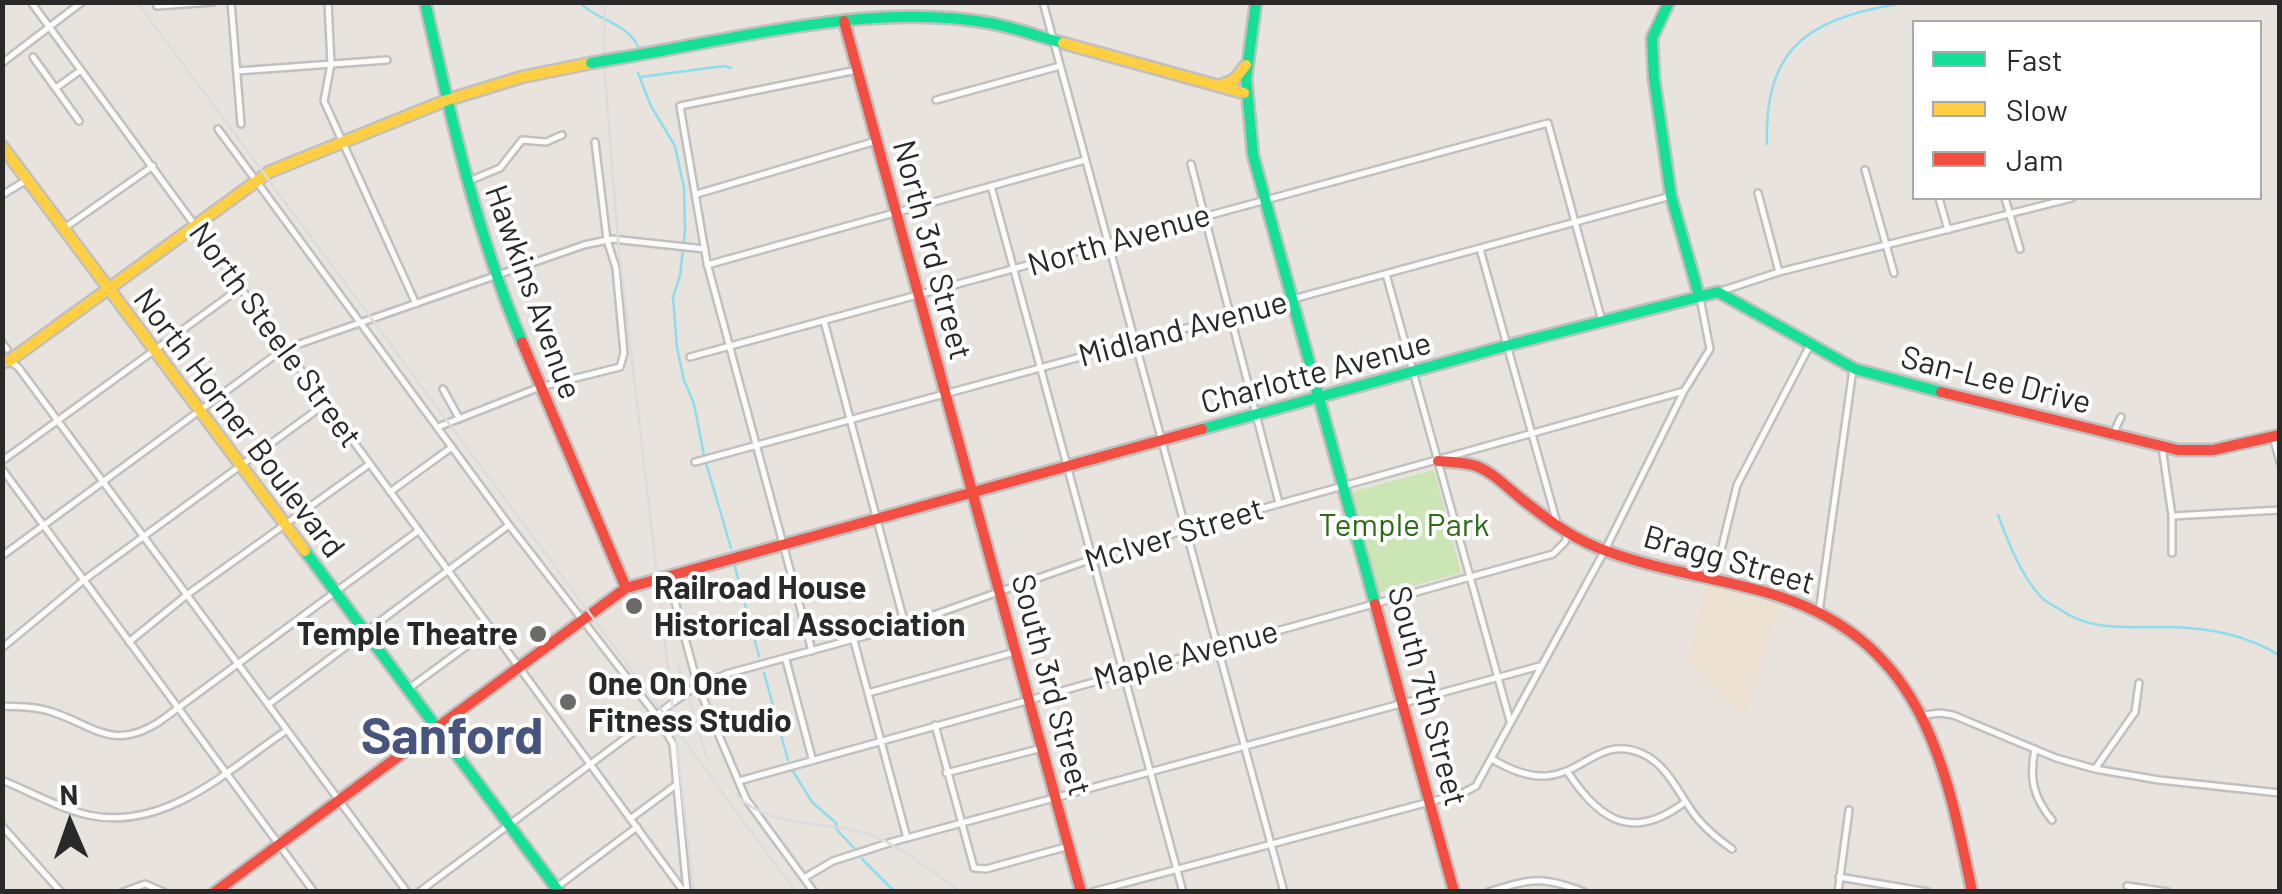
<!DOCTYPE html>
<style>
body{margin:0}
#map{position:relative;width:2282px;height:894px;overflow:hidden;background:#e9e3de;font-family:Barlow,sans-serif}
canvas{display:block}
.frame{position:absolute;inset:0;border:5px solid #292929;pointer-events:none}
.legend{position:absolute;left:1912px;top:20px;width:350px;height:180px;box-sizing:border-box;background:#fff;border:2px solid #a9a9a9;margin:0;padding:12px 18px;list-style:none;font-size:30px;color:#292929}
.legend li{display:flex;align-items:center;gap:20px;height:50px}
.legend b{width:50px;border:2px solid #a9a9a9}
.north{position:absolute;left:20px;top:774px;width:100px;height:100px;-webkit-text-stroke:8px #fff;paint-order:stroke;rotate:358deg;font-size:28px;font-weight:700;line-height:40px;text-align:center;color:#292929}
.north::after{content:'';display:block;margin:auto;width:35px;height:45px;background:#292929;clip-path:polygon(50% 0,100% 100%,50% 72%,0 100%)}
</style>
<div id="map">
<canvas width="2282" height="894"></canvas>
<div class="frame"></div>
<ul class="legend">
<li><b style="height:12px;background:#16e098"></b>Fast</li>
<li><b style="height:12px;background:#ffcf43"></b>Slow</li>
<li><b style="height:12px;background:#f24e42"></b>Jam</li>
</ul>
<div class="north">N</div>
</div>
<script>
const c = document.querySelector('canvas').getContext('2d');
c.lineJoin = 'round';
function fill(path, color) {
  c.fillStyle = color;
  c.fill(path, 'evenodd');
}
function stroke(path, color, width, dash) {
  c.strokeStyle = color;
  c.lineWidth = width;
  c.lineCap = dash ? 'butt' : 'round';
  c.setLineDash(dash || []);
  c.stroke(path);
}
function label(font, color, halo, rows, align = 'center') {
  c.font = font + ' Barlow,sans-serif';
  c.lineWidth = 8;
  c.setLineDash([]);
  c.textBaseline = 'middle';
  c.strokeStyle = halo;
  c.fillStyle = color;
  for (const [text, x, y, turn = 0] of rows) {
    c.save();
    c.translate(x, y);
    c.rotate((+turn || 0) * Math.PI / 180);
    c.textAlign = isNaN(turn) ? turn : align;
    if (halo) c.strokeText(text, 0, 0);
    c.fillText(text, 0, 0);
    c.restore();
  }
}
const education = new Path2D(`
 M1707,583L1780,605L1746,715L1687,661Z`);
const green = new Path2D(`
 M1434,470L1461,573L1394,591L1378,592L1351,492Z`);
const stream = new Path2D(`
 M579,2C597,21 627,22 639,48
 M638,73L651,106L675,146L684,188L685,231L680,276L673,297L677,348L684,380L694,404L704,455
 M640,77L724,66L731,68
 M1767,144C1764,39 1817,17 1910,2
 M706,463L731,548
 M1998,515C2009,544 2020,573 2040,596C2045,602 2053,605 2059,609C2094,633 2129,626 2170,627C2208,628 2247,634 2280,656
 M735,567L759,656
 M764,673L788,760
 M791,768L812,802L836,823L837,830L855,849
 M862,859L895,892`);
const street = new Path2D(`
 M31,2L684,892
 M156,2L157,6L213,2
 M231,2L241,124
 M328,2L331,64L324,101L416,304
 M1043,2L1284,892
 M33,57L79,121
 M2,63L82,2
 M237,71L387,60
 M56,88L81,70
 M936,100L1060,66
 M218,129L509,525L656,715L673,744L687,892
 M1191,164L1279,503
 M1865,170L1894,273
 M469,181L500,168L522,140L546,142L562,135
 M991,186L1183,892
 M1758,193L1779,272
 M697,194L876,141
 M2,195L25,181
 M1939,198L1948,230
 M2005,198L2020,249
 M66,227L153,166
 M1480,249L1557,523
 M707,265L1085,160
 M1386,274L1510,721
 M1718,292L1779,272L2072,198
 M824,321L905,625
 M2,343L7,349
 M690,357L1548,123L1602,321
 M2,366L9,361L18,367L407,892
 M443,389L459,418
 M438,427L540,387L620,367L624,353L616,268L607,240L595,142
 M2113,434L2121,417
 M2273,437L2280,462
 M2162,447L2172,516V553
 M2,461L240,288
 M695,462L1671,196
 M2,469L314,892
 M390,492L452,447
 M2172,516L2280,510
 M2,556L282,350L584,245L612,239L705,249
 M668,576L698,686L746,799L814,892
 M1714,579L1737,485L1809,347
 M1819,612L1853,369
 M854,641L907,838
 M129,642L188,594L368,465
 M2,648L84,580L325,404
 M812,651L707,263L680,106L857,70
 M786,660L812,758
 M408,689L490,629
 M868,693L1015,652
 M269,704L509,525
 M2,706C18,707 34,706 49,711C95,725 111,752 159,722L418,531
 M1924,715L1940,713L1953,715L2056,758L2095,769L2159,780L2280,793
 M935,725L974,868L986,869L1069,846
 M2035,749C2029,778 2033,797 2052,820
 M1492,759C1576,810 1585,728 1643,754C1669,766 1680,797 1697,818C1707,830 1719,840 1732,849
 M2095,769L2135,712L2139,683
 M946,773L1042,748
 M1569,774C1601,822 1634,841 1685,802
 M2,780C30,792 59,808 88,815C165,832 228,770 287,730
 M739,781L1553,554L1565,542L1568,533
 M630,819L676,785
 M2,826L61,892
 M1839,877L1928,892
 M804,878L833,861L892,842L1540,666
 M558,886L637,827
 M2127,886L2168,892
 M123,892L145,884L164,892
 M419,892L667,707L692,689L726,674L905,625L1092,559L1185,530L1684,391
 M1092,892L1463,793L1476,786L1605,550L1684,391L1710,349L1700,298
 M1488,892C1531,879 1541,875 1584,892
 M1838,892L1849,810`);
const fast = new Path2D(`
 M425,2C451,118 476,232 522,342
 M1256,2L1246,78L1253,155L1375,604
 M1669,2L1652,38L1654,79L1671,196L1699,296
 M620,58C736,39 871,2 989,23C1014,27 1039,37 1063,43
 M1202,429L1509,345L1718,292L1855,369L1941,392
 M305,551L559,892`);
const slow = new Path2D(`
 M1063,43L1244,93
 M1219,86L1234,80L1246,65
 M2,146L305,551
 M2,359L9,361L269,172L447,100L522,77L591,63`);
const jam = new Path2D(`
 M844,21L1081,892
 M1941,392L2178,450H2213L2280,435
 M1438,461C1450,462 1464,462 1476,466C1492,472 1506,486 1519,497C1543,516 1567,535 1596,547C1650,569 1709,576 1765,592C1919,636 1944,753 1972,892
 M626,588L1202,429
 M1375,604L1454,892
 M215,892L626,588L522,342`);
const rail = new Path2D(`
 M137,2L796,892
 M605,2L604,64L618,240L694,892
 M678,665L708,761
 M736,795C771,829 824,820 868,834C902,846 932,872 961,892`);
const fastBridge = new Path2D(`
 M591,63L620,58`);
const markers = [
 [634,606,10,"#6c6a68"],
 [538,634,10,"#6c6a68"],
 [568,702,10,"#6c6a68"]
];
const streetNames = [
 ["North Avenue",1119,240,-16],
 ["North 3rd Street",932,250,75],
 ["Hawkins Avenue",533,292,70],
 ["Midland Avenue",1183,329,-15],
 ["North Steele Street",275,335,54],
 ["Charlotte Avenue",1316,373,-15],
 ["San-Lee Drive",1996,380,14],
 ["North Horner Boulevard",239,423,53],
 ["McIver Street",1174,535,-17],
 ["Bragg Street",1729,560,16],
 ["Maple Avenue",1186,655,-15],
 ["South 3rd Street",1051,685,75],
 ["South 7th Street",1427,696,75]
];
const parkNames = [
 ["Temple Park",1404,525]
];
const poiNames = [
 ["Railroad House",654,588],
 ["Historical Association",654,625],
 ["Temple Theatre",518,634,"right"],
 ["One On One",588,684],
 ["Fitness Studio",588,721]
];
const townNames = [
 ["Sanford",452,737]
];
fill(education, '#ede1d2');
fill(green, '#cce5b4');
stroke(stream, '#8dddef', 2.5);
stroke(street, '#c1c0c0', 10);
stroke(fast, '#c1c0c0', 15);
stroke(slow, '#c1c0c0', 15);
stroke(jam, '#c1c0c0', 15);
stroke(street, '#fcfbfa', 5);
stroke(fast, '#16e098', 10);
stroke(slow, '#ffcf43', 10);
stroke(jam, '#f24e42', 10);
stroke(rail, '#dcdcde', 2.5);
stroke(fastBridge, '#c1c0c0', 15, []);
stroke(fastBridge, '#16e098', 10);
for (const [x, y, r, color] of markers) {
  const dot = new Path2D();
  dot.arc(x, y, r, 0, 2 * Math.PI);
  c.fillStyle = color;
  c.fill(dot);
  stroke(dot, '#fff', 4);
}
label('32px', '#292929', '#fff', streetNames);
label('32px', '#2d6b15', '#fff', parkNames);
label('bold 32px', '#292929', '#fff', poiNames, 'left');
label('bold 52px', '#47547d', '#fff', townNames);
</script>
